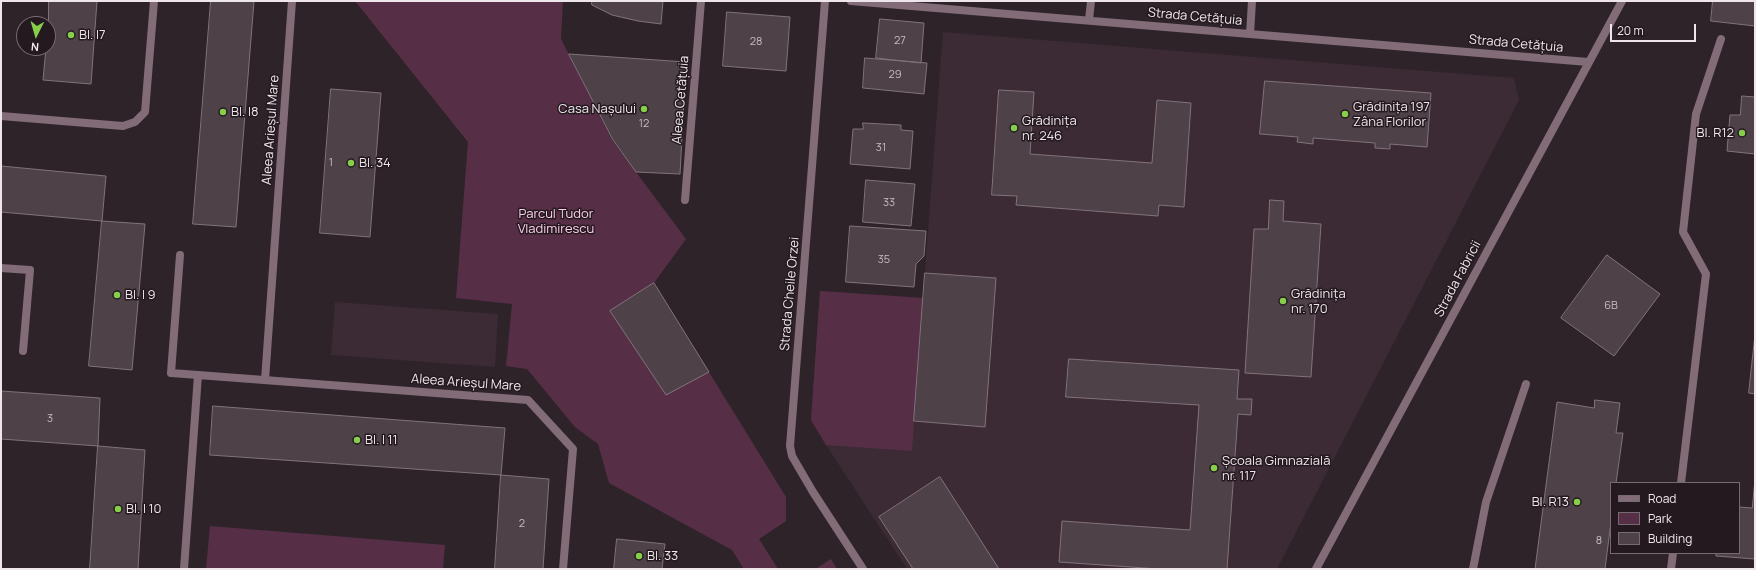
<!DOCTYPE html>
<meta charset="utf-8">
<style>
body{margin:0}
#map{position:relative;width:1756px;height:570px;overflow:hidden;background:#2f232a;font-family:Manrope,sans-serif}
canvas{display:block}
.frame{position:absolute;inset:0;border:2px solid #eee6ea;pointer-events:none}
.legend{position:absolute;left:1610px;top:482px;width:130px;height:72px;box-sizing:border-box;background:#251920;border:1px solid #756b71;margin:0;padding:5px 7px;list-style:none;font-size:12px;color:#eee6ea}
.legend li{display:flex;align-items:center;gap:8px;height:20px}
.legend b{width:20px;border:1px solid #756b71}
.north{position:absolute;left:16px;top:16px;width:40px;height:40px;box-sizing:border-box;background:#251920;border:1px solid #756b71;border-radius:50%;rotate:185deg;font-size:11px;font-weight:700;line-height:16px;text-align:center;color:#eee6ea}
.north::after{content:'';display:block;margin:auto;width:14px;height:18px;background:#86cf4b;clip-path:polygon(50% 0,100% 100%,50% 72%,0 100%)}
.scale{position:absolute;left:1610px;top:24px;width:86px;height:18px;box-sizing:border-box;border:2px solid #eee6ea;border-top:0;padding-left:5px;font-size:12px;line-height:14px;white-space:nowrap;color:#eee6ea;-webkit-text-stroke:3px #251920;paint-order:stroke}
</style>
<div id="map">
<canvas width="1756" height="570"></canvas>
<div class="frame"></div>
<ul class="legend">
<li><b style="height:5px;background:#826c78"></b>Road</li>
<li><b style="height:11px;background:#562f47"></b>Park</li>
<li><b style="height:11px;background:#4e4148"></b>Building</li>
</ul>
<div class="north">N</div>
<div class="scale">20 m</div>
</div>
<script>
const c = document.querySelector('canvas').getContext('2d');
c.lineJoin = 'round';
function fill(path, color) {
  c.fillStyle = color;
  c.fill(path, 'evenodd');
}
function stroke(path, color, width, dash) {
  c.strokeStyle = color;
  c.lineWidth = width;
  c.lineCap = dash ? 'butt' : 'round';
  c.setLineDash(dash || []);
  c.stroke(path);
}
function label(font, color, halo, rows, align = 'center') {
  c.font = font + ' Manrope,sans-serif';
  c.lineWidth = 3;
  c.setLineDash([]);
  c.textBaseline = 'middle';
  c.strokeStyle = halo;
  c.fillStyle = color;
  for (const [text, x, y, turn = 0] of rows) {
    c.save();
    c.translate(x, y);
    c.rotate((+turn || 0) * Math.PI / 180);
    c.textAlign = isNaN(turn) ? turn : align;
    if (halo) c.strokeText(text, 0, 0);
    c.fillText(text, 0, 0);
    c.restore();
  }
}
const built = new Path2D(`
 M943,32L1514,78L1519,100L1277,569H907L826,445L811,420L820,291L923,298Z
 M335,302L498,314L495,367L331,355Z`);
const green = new Path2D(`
 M355,1H563L561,39L612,140L686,239L654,283L786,497V521L759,539L778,569H744L732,550L609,483L598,444L575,427L527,369L506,366L512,304L456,298L468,142Z
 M820,291L923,298L912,451L826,445L811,420Z
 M210,526L445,545L443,569H206Z
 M831,559L837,569H816L817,568Z`);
const building = new Path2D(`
 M49,1H97L91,84L43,80L46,48H48Z
 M211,1H254L236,227L193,224Z
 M592,1H663L661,24L638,21L612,15L592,5Z
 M1713,1H1755V26L1711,21Z
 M727,12L790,17L786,71L723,66Z
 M880,19L924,23L921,63L876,58Z
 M569,54L686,62L680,174L636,172L613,140Z
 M865,58L927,63L924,94L863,88Z
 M1265,81L1431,93L1427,147L1390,144V149L1375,148V143L1313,138V144L1297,142L1298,137L1260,134Z
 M331,89L381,93L370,237L320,233Z
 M999,90L1034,92L1030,154L1152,163L1157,100L1191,103L1184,207L1159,205L1158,216L1016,205L1017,196L992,195Z
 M1742,96L1755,97V154L1727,151L1730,115H1740Z
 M863,123L901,125V130L913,131L910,169L850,164L853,129H863Z
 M1,166L106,176L102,221L1,212Z
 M866,180L915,184L911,226L863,222Z
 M1270,200L1284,201L1283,221L1321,224L1311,377L1245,373L1254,229H1268Z
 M102,221L145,224L132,370L89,366Z
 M850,226L926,231L924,256L916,264L914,287L846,282Z
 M1607,255L1660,294L1614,356L1561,318Z
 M925,273L996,278L985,427L914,421Z
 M654,283L709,372L666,395L610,311Z
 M1755,335V394L1749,393Z
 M1069,359L1239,370L1237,399H1252L1251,415L1238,414L1227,569H1159L1059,562L1062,521L1190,530L1199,405L1066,397Z
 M1,391L100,398L98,446L1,439Z
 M1595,400L1620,403L1616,433H1623L1616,483H1611V522L1605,569H1535L1557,402L1594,408Z
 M213,406L505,428L501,475L210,455Z
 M98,446L145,450L138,569H90Z
 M501,475L549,479L543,569H495Z
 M940,477L999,569H913L879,517Z
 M1755,479V559L1716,556V553H1739V507L1752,508Z
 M617,539L665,544L662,569H614Z`);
const lane = new Path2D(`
 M685,200L701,1
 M180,255L171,373L198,375
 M1,268L30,270L23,351
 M265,380L292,1
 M1681,483L1706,274L1683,232L1696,114L1721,39
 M1473,569L1486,502L1526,384
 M1671,569L1673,553`);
const street = new Path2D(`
 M825,1L790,446L792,456L813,492L863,569
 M851,1L1588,62
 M1089,20L1091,1
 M1250,34L1252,1
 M1,116L123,126L135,122L145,112L154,1
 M184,569L198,375L528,400L573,449L563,569
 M1316,569L1622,1`);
const markers = [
 [71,35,4,"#86cf4b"],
 [644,109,4,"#86cf4b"],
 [223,112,4,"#86cf4b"],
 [1345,114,4,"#86cf4b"],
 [1014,128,4,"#86cf4b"],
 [1742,133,4,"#86cf4b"],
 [351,163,4,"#86cf4b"],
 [117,295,4,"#86cf4b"],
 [1283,301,4,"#86cf4b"],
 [357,440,4,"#86cf4b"],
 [1214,468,4,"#86cf4b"],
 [1577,502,4,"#86cf4b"],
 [118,509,4,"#86cf4b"],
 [639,556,4,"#86cf4b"]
];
const numberNames = [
 ["27",900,41],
 ["28",756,42],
 ["29",895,75],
 ["12",644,124],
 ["31",881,148],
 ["1",331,163],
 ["33",889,203],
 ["35",884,260],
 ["6B",1611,306],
 ["3",50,419],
 ["2",522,524],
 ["8",1599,541]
];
const streetNames = [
 ["Strada Cetățuia",1195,17,5],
 ["Strada Cetățuia",1516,44,5],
 ["Aleea Cetățuia",681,100,-85],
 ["Aleea Arieșul Mare",271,130,-86],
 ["Strada Fabricii",1458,279,-62],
 ["Strada Cheile Orzei",790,294,-85],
 ["Aleea Arieșul Mare",466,383,4]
];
const poiNames = [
 ["Bl. I7",79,35],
 ["Grădinița 197",1353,107],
 ["Zâna Florilor",1353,122],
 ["Casa Nașului",636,109,"right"],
 ["Bl. I8",231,112],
 ["Grădinița",1022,121],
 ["nr. 246",1022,136],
 ["Bl. R12",1734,133,"right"],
 ["Bl. 34",359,163],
 ["Grădinița",1291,294],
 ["nr. 170",1291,309],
 ["Bl. I 9",125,295],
 ["Bl. I 11",365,440],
 ["Școala Gimnazială",1222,461],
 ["nr. 117",1222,476],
 ["Bl. R13",1569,502,"right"],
 ["Bl. I 10",126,509],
 ["Bl. 33",647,556]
];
const parkNames = [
 ["Parcul Tudor",556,214],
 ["Vladimirescu",556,229]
];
fill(built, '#3c2a35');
fill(green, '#562f47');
fill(building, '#4e4148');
stroke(building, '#82737b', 1);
stroke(lane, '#826c78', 8);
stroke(street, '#826c78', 8);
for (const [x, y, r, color] of markers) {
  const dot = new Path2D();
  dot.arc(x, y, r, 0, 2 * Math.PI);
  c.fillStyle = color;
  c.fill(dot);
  stroke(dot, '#251920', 1.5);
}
label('11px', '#c6bdc2', null, numberNames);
label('13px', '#eee6ea', '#251920', streetNames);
label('13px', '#eee6ea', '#251920', poiNames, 'left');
label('13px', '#fdcfe9', '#251920', parkNames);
</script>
